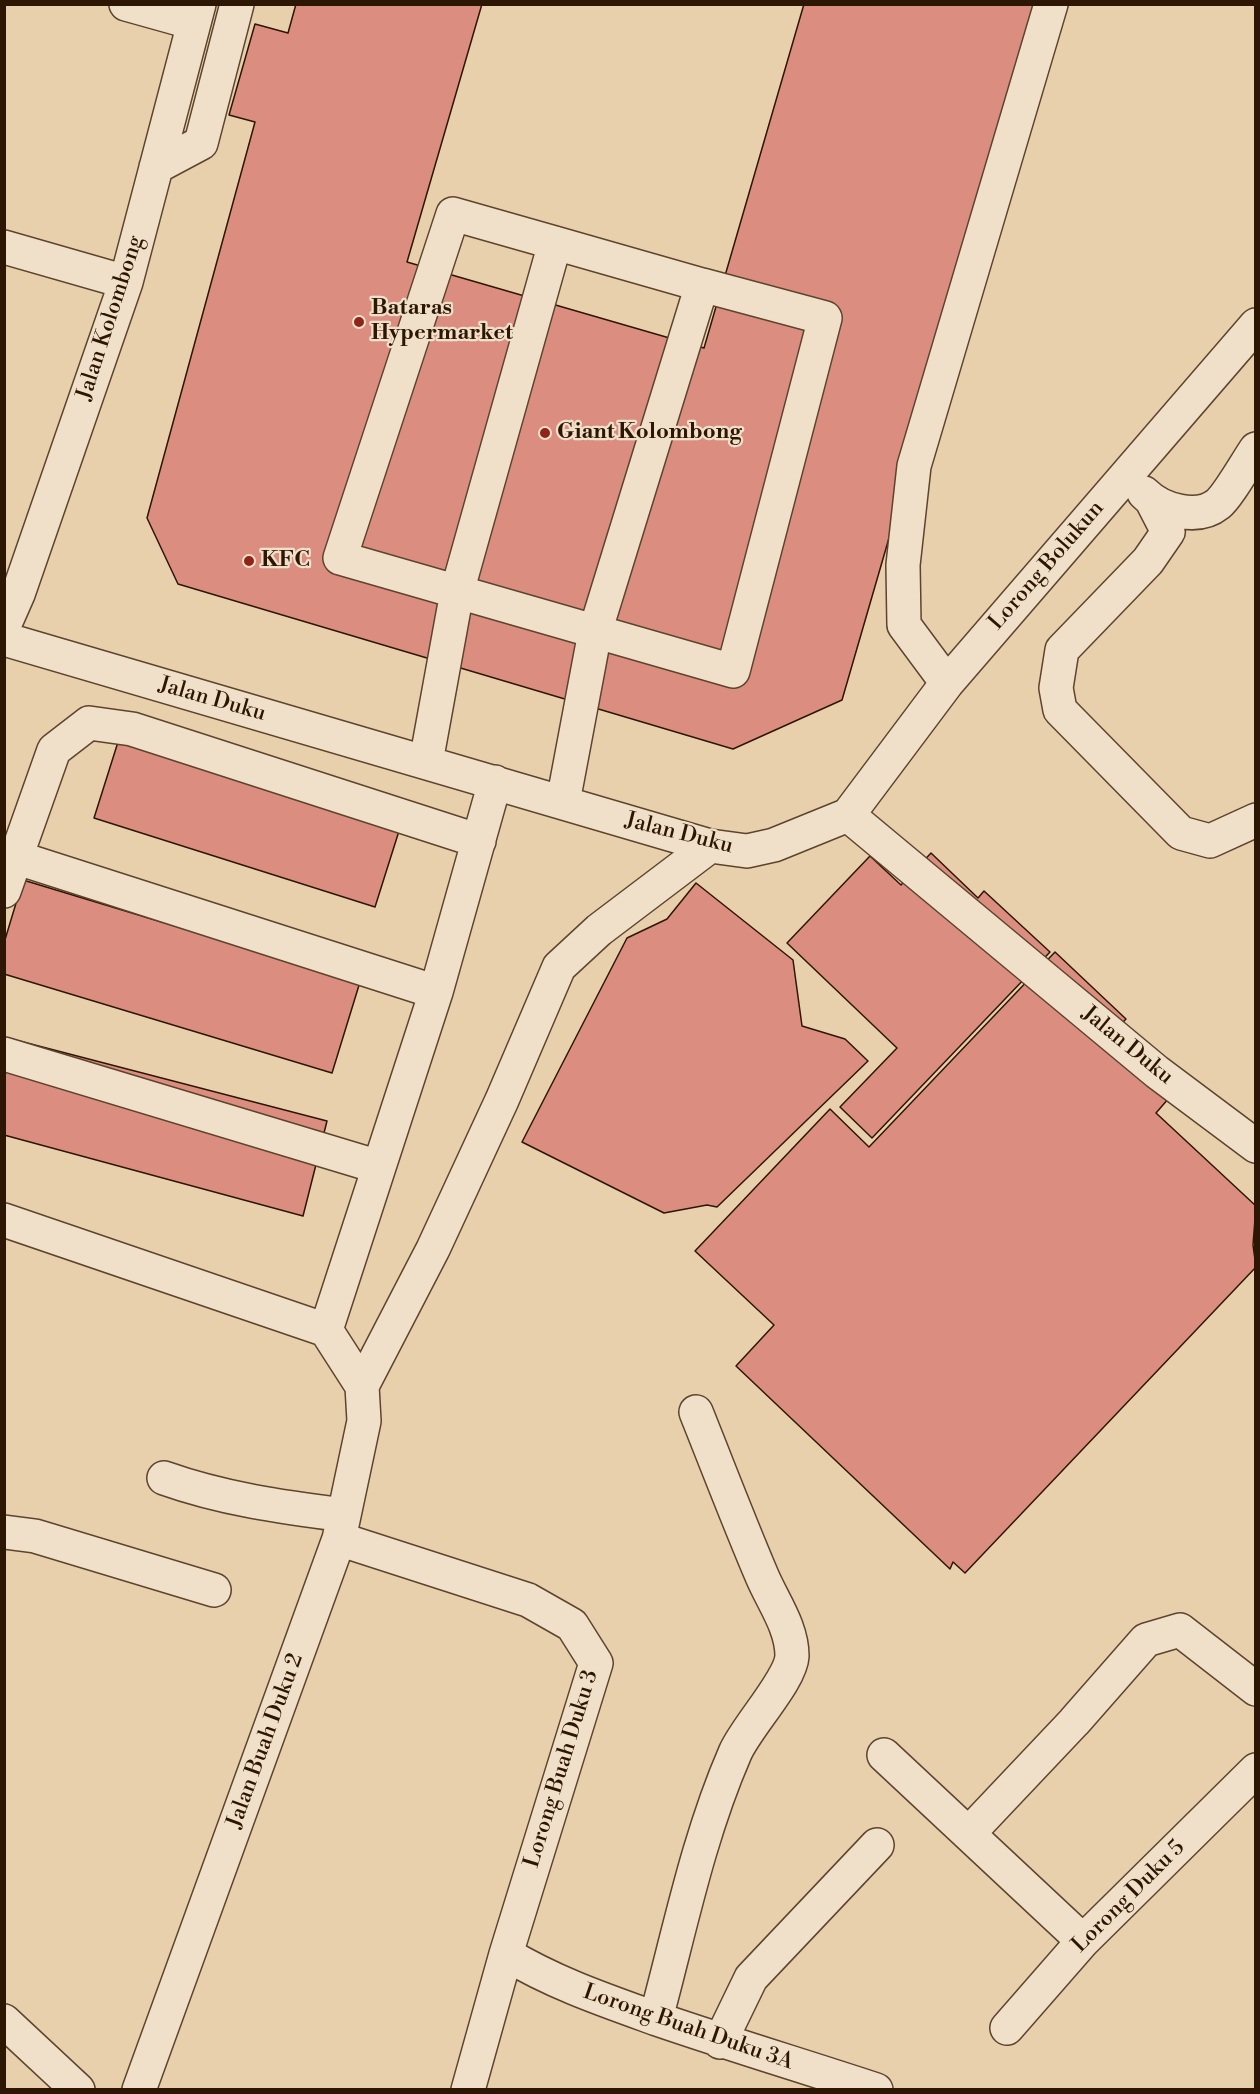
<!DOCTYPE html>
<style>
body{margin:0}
#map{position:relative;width:1260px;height:2094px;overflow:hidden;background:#e9d0ac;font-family:"Libre Bodoni",serif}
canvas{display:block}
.frame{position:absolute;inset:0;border:6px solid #2d1603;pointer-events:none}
</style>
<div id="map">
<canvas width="1260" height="2094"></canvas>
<div class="frame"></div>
</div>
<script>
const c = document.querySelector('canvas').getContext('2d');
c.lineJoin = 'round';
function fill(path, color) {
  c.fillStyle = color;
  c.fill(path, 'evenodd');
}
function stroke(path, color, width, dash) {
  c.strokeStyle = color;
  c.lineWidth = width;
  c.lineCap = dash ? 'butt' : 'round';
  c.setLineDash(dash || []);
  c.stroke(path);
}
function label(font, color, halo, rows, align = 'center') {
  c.font = font + ' "Libre Bodoni",serif';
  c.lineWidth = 4.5;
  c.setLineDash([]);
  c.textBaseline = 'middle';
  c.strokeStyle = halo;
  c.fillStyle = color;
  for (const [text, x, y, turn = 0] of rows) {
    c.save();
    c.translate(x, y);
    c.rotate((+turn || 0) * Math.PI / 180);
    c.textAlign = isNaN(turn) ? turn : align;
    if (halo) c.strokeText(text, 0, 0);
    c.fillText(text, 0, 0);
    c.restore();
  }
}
const building = new Path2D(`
 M296,4H482L407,262L704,348L804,4H1044L842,700L733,749L178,584L147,518L255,122L229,115L255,24L288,33Z
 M118,742L399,831L375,907L94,818Z
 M931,853L978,898L984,891L1050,952L872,1138L840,1107L897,1048L787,943L870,856L901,885Z
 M23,880L360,982L332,1073L4,974V943Z
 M696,883L793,960L802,1026L845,1039L868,1061L717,1207L707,1205L664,1213L522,1142L627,938L667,919Z
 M1055,952L1126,1019L1107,1039L1169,1098L1156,1113L1256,1206L1253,1245L1256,1267L965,1573L953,1562L950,1569L736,1366L774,1325L695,1251L830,1109L869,1147Z
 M4,1037L327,1121L303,1216L4,1135Z`);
const minor = new Path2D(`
 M126,4L194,23
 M156,167L201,143L237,4
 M555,243L453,214L340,558L733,671L825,318L702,285
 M4,247L126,282
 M1144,493C1161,510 1197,521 1218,504C1228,496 1247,462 1256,449
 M1152,501L1168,532L1148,561L1062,650L1056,688L1060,710L1181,833L1210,841L1256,820
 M4,626L18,594L126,282L199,4
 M4,639L710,846L747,851L774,845L848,815L1157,1072L1256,1146
 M947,683L904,625L903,565L914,466L1051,4
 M426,762L457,592L555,243L702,285L595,632L563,802
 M848,815L947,683L1256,325
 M18,858L436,992
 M4,891L54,750L89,723L132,729L479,841
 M4,1054L379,1167
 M4,1220L326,1330
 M362,1386L433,1249L502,1100L559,967L599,930L710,846
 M164,1478C223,1499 282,1507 344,1515
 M4,1532L35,1536L214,1590
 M339,1539L528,1600L572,1625L596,1663L506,1954L468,2090
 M884,1755L1083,1941
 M969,1833L1074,1722L1146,1640L1180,1630L1256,1689
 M506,1954C554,1983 604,2000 657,2019C730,2044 803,2066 876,2090
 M656,2018C680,1929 698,1838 735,1753C746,1727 791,1680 792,1656C792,1627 773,1602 762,1576C739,1522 718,1467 696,1412
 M4,2021L78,2090
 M1007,2028L1083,1941L1256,1770
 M720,2042L751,1978L877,1845
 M139,2090L339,1539L364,1421L362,1386L326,1330L436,992L495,782`);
const markers = [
 [359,322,6,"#8f2418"],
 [545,433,6,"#8f2418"],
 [249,561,6,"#8f2418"]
];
const poiNames = [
 ["Bataras",371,309],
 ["Hypermarket",371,334],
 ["Giant Kolombong",557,433],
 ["KFC",261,561]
];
const streetNames = [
 ["Jalan Kolombong",111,318,-72],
 ["Lorong Bolukun",1047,566,-49],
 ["Jalan Duku",212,700,16],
 ["Jalan Duku",679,834,14],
 ["Jalan Duku",1127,1046,39],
 ["Jalan Buah Duku 2",266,1741,-70],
 ["Lorong Buah Duku 3",562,1769,-73],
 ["Lorong Duku 5",1129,1897,-45],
 ["Lorong Buah Duku 3A",688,2028,19]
];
fill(building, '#db8e80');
stroke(building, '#2d1603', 1.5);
stroke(minor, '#5c442d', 36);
stroke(minor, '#f1e0c9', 33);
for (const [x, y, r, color] of markers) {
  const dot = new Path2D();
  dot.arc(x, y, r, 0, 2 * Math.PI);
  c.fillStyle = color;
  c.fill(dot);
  stroke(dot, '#f1e0c9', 2);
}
label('bold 22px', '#2d1603', '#f1e0c9', poiNames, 'left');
label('22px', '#2d1603', '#f1e0c9', streetNames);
</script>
